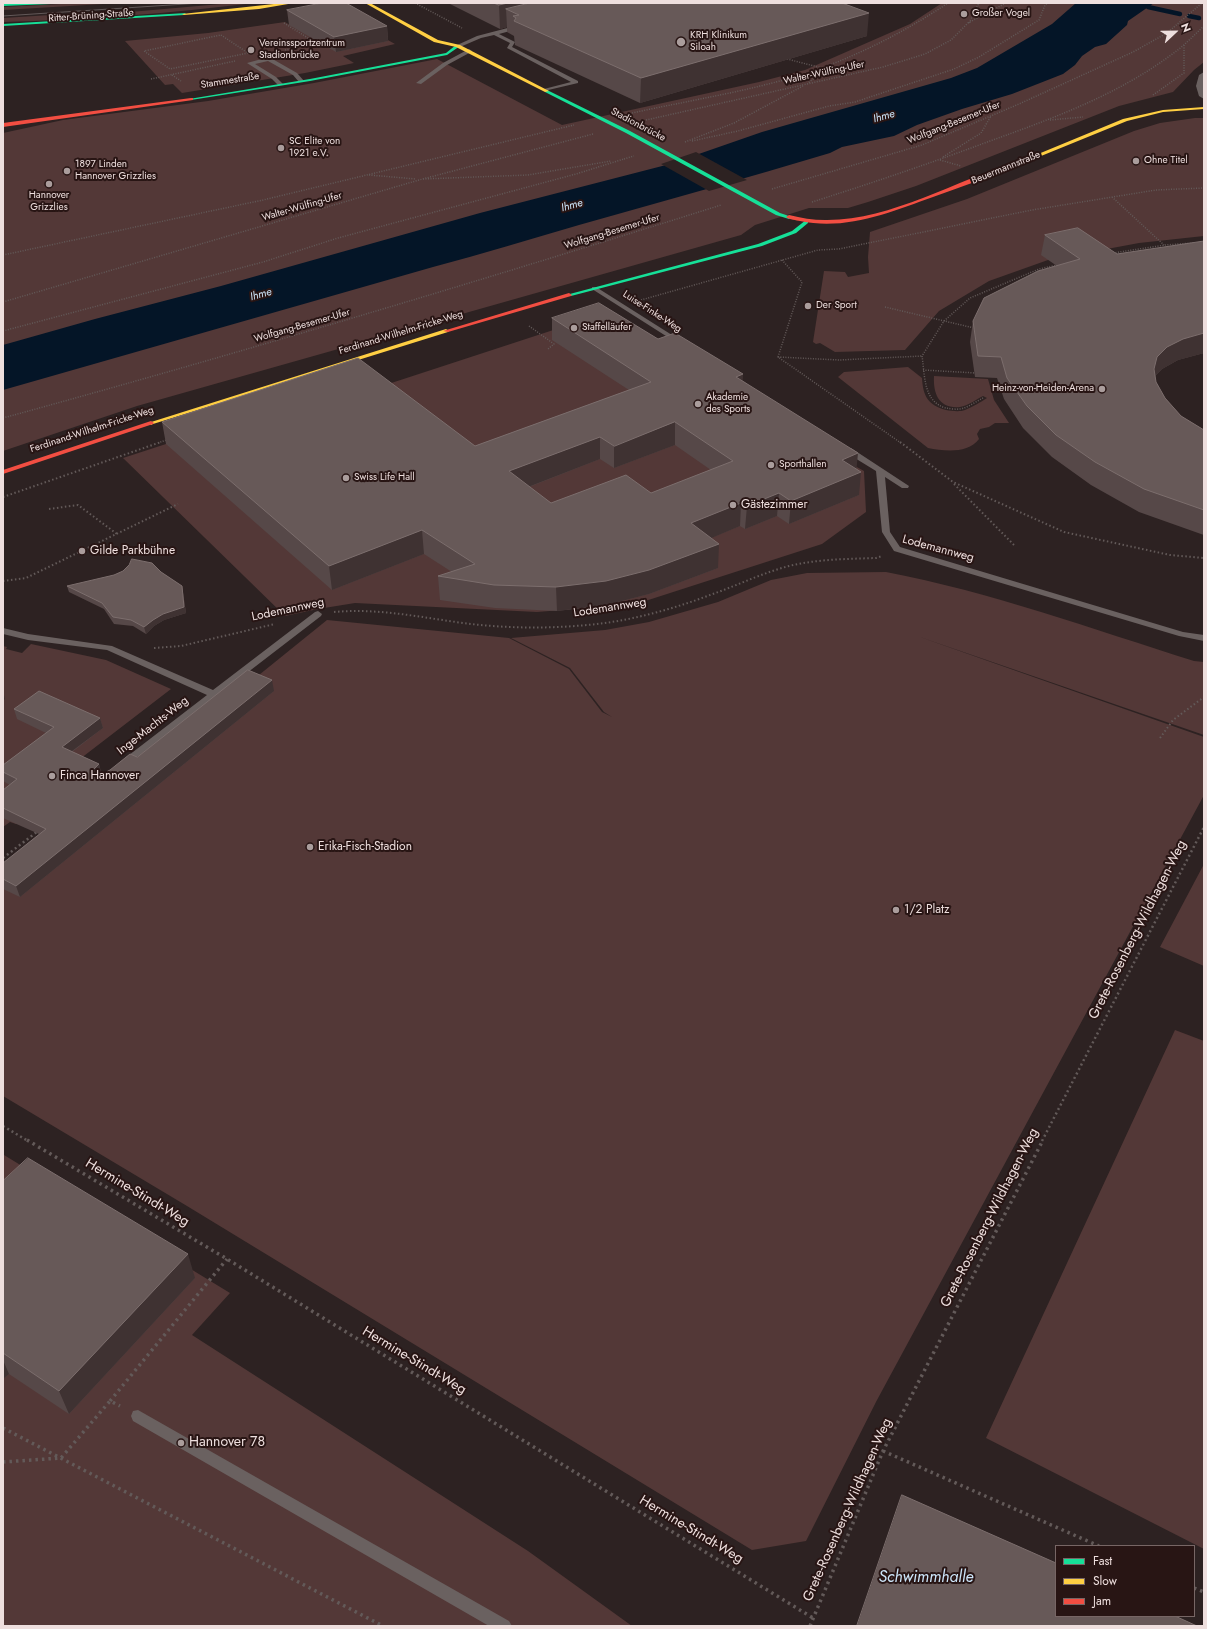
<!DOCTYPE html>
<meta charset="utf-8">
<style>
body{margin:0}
#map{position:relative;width:1207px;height:1629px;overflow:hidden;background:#2d2222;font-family:Jost,sans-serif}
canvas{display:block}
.frame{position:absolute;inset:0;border:4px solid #eedfde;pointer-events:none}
.legend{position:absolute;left:1055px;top:1545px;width:140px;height:72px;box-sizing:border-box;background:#281514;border:1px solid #776665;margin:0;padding:5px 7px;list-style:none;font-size:12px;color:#eedfde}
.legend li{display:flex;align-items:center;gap:8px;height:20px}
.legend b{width:20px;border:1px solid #776665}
.north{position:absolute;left:1155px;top:12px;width:40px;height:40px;-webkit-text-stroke:3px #281514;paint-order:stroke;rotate:68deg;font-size:11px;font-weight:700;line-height:16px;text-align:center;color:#eedfde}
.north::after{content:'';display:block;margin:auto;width:14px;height:18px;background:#eedfde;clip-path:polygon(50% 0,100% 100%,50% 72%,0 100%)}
</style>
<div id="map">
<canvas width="1207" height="1629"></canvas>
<div class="frame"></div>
<ul class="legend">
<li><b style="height:5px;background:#16e098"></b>Fast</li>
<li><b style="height:5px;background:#ffcf43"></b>Slow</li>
<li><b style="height:5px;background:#f24e42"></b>Jam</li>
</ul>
<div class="north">N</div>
</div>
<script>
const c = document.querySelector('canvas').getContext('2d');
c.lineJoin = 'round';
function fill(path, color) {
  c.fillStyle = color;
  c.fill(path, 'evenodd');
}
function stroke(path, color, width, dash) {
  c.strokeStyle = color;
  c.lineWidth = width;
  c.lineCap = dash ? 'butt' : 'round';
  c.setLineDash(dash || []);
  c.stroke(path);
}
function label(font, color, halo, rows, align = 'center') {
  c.font = font + ' Jost,sans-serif';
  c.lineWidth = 4;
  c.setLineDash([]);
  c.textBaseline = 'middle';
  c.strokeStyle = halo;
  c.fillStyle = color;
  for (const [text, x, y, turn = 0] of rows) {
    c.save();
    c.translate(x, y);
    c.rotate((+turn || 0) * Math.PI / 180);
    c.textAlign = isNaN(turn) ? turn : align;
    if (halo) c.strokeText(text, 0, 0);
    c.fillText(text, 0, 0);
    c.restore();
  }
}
const green = new Path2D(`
 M79,3H120L3,10V7Z
 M232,3H255C171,13 87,20 3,22V18L130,10V12Z
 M942,3H1204V62L1194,70L1173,92L1119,106L916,186L868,202L848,208H809L755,225L741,235L137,406L3,451V133L63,120L208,101L314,83L437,59L562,125L759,82L805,70L910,24Z
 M341,14L395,44L343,56L354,63L305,73L182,93L173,84L165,85L125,41L208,33L285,22L290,25Z
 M1195,118H1204V236L1139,243L1048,260L989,281L939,311L905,350L835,352L820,343L816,344L813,342L824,271L845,272L848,277L869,273L868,257L870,232L967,199L1134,131L1160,123Z
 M590,318L864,471L866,512L822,544L636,604L537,612L355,603L318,609L285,616L123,458L166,444L373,389Z
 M908,367L922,378C923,396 928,405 946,410C952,411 960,412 965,410C972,407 981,402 987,398L983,396C977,399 968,406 960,407C939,409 933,394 934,376L988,379L994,400L1009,423H995L989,427L980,429L977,434L979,439C968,454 944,451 928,448L838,377L844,372Z
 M886,572C991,592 1092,629 1194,661L1204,662V735L917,636L1204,737V795L877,1400L806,1541L752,1550L187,1206L3,1096V882L327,620L509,638L569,669L602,712L612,717L604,712L570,668L511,638L605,630L649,622L718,602L771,580L807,573Z
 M31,644L106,660L171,689L76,762L88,769L16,824L10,822L3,827V646L7,647L6,649L22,653Z
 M1204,864V966L1160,947Z
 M1175,1030L1204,1041V1549L986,1438Z
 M4,1155L230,1293L192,1335L528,1551L632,1626H3Z`);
const water = new Path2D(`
 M1076,3H1154L1128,21L1127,25L1106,44L1095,47L1082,56L1075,65L1063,74L1012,94L962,109L917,125L894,136L842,147L830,153C747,178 663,201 579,225C530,239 482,254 433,267L3,390V345L95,319L221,286L480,213L670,164L762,132L951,78L977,68L1052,24Z`);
const pier = new Path2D(`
 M696,152L747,180L709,191L661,164Z`);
const stream = new Path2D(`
 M1148,7L1180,14
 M1189,16L1199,18`);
const pathFar3 = new Path2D(`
 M415,3L462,28
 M284,23L316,43
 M969,23L979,3
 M221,35L248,53L170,69L144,51Z
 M296,43L301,46
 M285,50L320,42
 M787,59L822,68L817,76L808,83
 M172,75L181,81
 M151,79L235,61
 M1153,95L1184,73V44
 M632,113C691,100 752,91 810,72C858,56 906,31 948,3
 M646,120L883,67L925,54L951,40L968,23L1006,3
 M1050,120L1083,117
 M692,141L738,131L829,106L855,102L954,69L979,57L1039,20L1045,5L1048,3
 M685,142L734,123L803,86
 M943,157L981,133L991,116
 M624,159L634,156
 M940,160L961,166
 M369,175L416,179
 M423,179L528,175L611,161
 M772,189L922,145L1019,104L1133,52L1167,33L1202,3
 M1112,197L1164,245
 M812,202C872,183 931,163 990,141C1054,118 1120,94 1175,52C1185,45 1194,35 1204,26
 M1113,253L1165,245L1193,243
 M3,255L263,200L574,125
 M641,300L818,250L839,249L1032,210L1156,190L1204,188
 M3,302L419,180L593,134
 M885,307L974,328
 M529,326L554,344L548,349
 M3,331L263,262L338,238L576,174L624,159
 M778,357L802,282L781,259
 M923,370L976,373
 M983,398C977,401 970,406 964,408C959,410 951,409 946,408C923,402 925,375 922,356L944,321L970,298L1039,269L1057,265
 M3,418C244,352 483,280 721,205
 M158,443L169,439
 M901,443L778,357L839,360L922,356`);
const pathFar2 = new Path2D(`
 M900,442L953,482L1064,532L1170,555L1204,558
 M954,484L1015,546
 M3,497L161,442
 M49,509L78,505L117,534
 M3,581L26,578L178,504
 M334,612C378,608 419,617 463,623C509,629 558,629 605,623C640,618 676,608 710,595C736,586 762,573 789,566C818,559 847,559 876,558L882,556
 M154,648L181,646L275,624
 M1160,738L1173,720L1204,697`);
const pathFar1 = new Path2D(`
 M3,858L38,831
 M3,1126L28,1141
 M1042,1141L1204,827`);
const path = new Path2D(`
 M27,1140L227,1259L813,1618
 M110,1401L227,1259
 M3,1428L383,1626
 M883,1451L1099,1546
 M3,1462L61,1458L110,1401L120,1406
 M1194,1588L1204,1592
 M810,1626L883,1451L1043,1140`);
const lane = new Path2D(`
 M519,25L521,26V28L499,34L515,42L512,47L578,81V83L544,91V89L571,82L507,48L510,43L494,35L481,38L460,47L455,46L477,36Z
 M469,49L472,51L471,52L447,65L421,84L416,83L443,63Z
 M269,57L297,73L304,81L303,82H299L293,75L268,61L255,64L276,77L283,84L278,85L272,79L247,63Z
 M592,287H596L683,342L677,343L592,289Z
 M845,448H851L909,486L908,488H902L885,477L890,532L900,547L1183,632L1204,635V641L1179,636L894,551L882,532L876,471L845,452Z
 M318,611L322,614L321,616L126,766L123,767L118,764L120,762L207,695L107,650L28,640L3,634V628L28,634L112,646L213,690L315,612Z
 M138,1410L509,1621L512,1626H489L133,1421L131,1416L133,1411Z`);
const street = new Path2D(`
 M1204,72V99L1199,96L1196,86L1199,75Z`);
const fast = new Path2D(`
 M53,3L51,4L3,6V4Z
 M186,13L184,15L3,26V24Z
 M456,45L460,46L447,55L310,81L191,100L189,99L310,79L446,53Z
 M547,90L630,131L780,213L792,217L789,219L776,215L626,133L545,92V91Z
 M806,220L808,221V223L796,233L762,246L571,296L566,295L758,244L792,231Z`);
const slow = new Path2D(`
 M283,3H294L259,9L184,15L182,14Z
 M365,3H370L438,40L460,45L549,91L545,92L456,47L434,42Z
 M1204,107V109L1163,112L1127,121L1019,165L1014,164L1123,119L1163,110Z
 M446,329L449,331L448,332L153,424L151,425L148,423Z`);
const jam = new Path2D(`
 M191,98H193V100L3,127V123Z
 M1017,162L1020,164L1019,165C990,176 962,187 933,197C891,212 846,231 800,221C796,220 790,220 786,217L789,215C801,218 813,220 825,220C890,221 956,180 1017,162Z
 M569,293L572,295L571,296L448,332L443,331Z
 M151,421L154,423L153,424L3,474V470Z`);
const tram = new Path2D(`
 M3,16L201,3`);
const wall = new Path2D(`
 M450,3H842L867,36L640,103L515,45L514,36L507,32V27L500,29L450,4Z
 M287,10L387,26L388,41L336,52L289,25Z
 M1078,228L1204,353L1178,360L1162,369L1155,376L1156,382L1165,398L1181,416L1204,430V535L1201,534L1139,512L1091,485L1052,457L1023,428L1004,399L997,378L975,377L970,342L973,321L1057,266L1041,255L1045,235Z
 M552,318L658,339L743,374L742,380L857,469L859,495L789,524L777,516L745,529L740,526L711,538L718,568L649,594L606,605L557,611L495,608L440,600L438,576L452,572L424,554L332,590L166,444L162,422L475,446L629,390L552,340ZM675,445L711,470L651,493L551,503L529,487L600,459L614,468Z
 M161,572L182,586L186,613L164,620L154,626L146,634L133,626L114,624L104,609L69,592L67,586Z
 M274,691L20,897L3,889V863L39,834L3,818V790L10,785L3,781V765L46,733L17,719L14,709L100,718L103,728L72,752L99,764L101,774Z
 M3,1181L195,1278L69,1414L9,1374L3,1379Z`);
const shadedWall = new Path2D(`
 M508,3H620L519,15L506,9L507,27L500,29L499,5Z
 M869,13L867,36L640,103L641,78Z
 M387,26L388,41L336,52L334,37Z
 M1204,333V353L1178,360L1162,369L1152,379L1154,369L1157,357L1167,347L1183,339Z
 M743,374L742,396L736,377Z
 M675,422V445L614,468V446Z
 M600,437V459L510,494L509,471Z
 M858,453L856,474L861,472L859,495L789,524L791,501L842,460Z
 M779,493L777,516L745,529L747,506Z
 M741,503L740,526L690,547L691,523Z
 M422,530L424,554L332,590L329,566Z
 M719,544L718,568L649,594L606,605L557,611L556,587Z
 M182,586L186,613L164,620L154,626L146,634L144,627L153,620Z
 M272,680L274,691L20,897L16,886Z
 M3,691L5,699L3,701Z
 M100,718L103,728L64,757L62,747Z
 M99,764L102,775L95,782L92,771Z
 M188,1254L195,1278L69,1414L59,1391Z
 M3,1360L9,1374L3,1379Z`);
const building = new Path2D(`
 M322,3H346L387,26L334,37L287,10Z
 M494,3H508L499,5Z
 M530,3H842L869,13L641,78L514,21L516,18L513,16L519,15L506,9Z
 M1078,228L1117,254L1204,241V333L1183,339L1167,347L1157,357L1154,369L1156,382L1165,398L1181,416L1204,430V510L1144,489L1095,462L1056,435L1027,406L1007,378L1001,357L978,356L973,321L984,298L1038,271L1080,259L1045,235Z
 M599,303L658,339L675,333L743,374L736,377L858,453L842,460L861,472L791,501L779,493L747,506L741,503L691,523L719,544L649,570L606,581L556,587L494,585L438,576L475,564L422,530L329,566L162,422L358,358L475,446L651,382L552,318ZM675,422L733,461L651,493L626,475L551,503L509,471L600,437L614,446Z
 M132,559L152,563L161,572L182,586L184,607L163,614L153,620L144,627L131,620L113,617L102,603L67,586L114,575L123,571L129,565Z
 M248,670L272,680L16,886L3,879V863L46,829L3,808V790L17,779L3,772V765L54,727L14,709L39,691L100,718L62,747L99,764L92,771L99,776L110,770L130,754L137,757Z
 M28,1158L188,1254L59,1391L3,1353V1181Z
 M902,1495L1056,1563V1616H1175L1197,1626H857Z`);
const markers = [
 [964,14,4,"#aa9d9c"],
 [681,42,5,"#aa9d9c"],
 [251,50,4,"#aa9d9c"],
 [281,148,4,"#aa9d9c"],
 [1136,161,4,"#aa9d9c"],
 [67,171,4,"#aa9d9c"],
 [49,184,4,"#aa9d9c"],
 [808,306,4,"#aa9d9c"],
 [574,328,4,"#aa9d9c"],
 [1102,389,4,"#aa9d9c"],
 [698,404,4,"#aa9d9c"],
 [771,465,4,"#aa9d9c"],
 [346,478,4,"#aa9d9c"],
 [733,505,4,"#aa9d9c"],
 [82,551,4,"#aa9d9c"],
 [52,776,4,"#aa9d9c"],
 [310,847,4,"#aa9d9c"],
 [896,910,4,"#aa9d9c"],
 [181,1443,4,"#aa9d9c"]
];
const farPoinames = [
 ["Großer Vogel",972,14],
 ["KRH Klinikum",690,36],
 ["Siloah",690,48],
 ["Vereinssportzentrum",259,44],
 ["Stadionbrücke",259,56],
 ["SC Elite von",289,142],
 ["1921 e.V.",289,154],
 ["Ohne Titel",1144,161],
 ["1897 Linden",75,165],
 ["Hannover Grizzlies",75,177],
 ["Hannover",49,196,"center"],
 ["Grizzlies",49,208,"center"],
 ["Der Sport",816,306],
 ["Staffelläufer",582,328],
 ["Heinz-von-Heiden-Arena",1094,389,"right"],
 ["Akademie",706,398],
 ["des Sports",706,410],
 ["Sporthallen",779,465],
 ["Swiss Life Hall",354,478]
];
const farStreetnames = [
 ["Ritter-Brüning-Straße",91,16,-4],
 ["Walter-Wülfing-Ufer",824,73,-12],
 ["Stammestraße",230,81,-9],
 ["Wolfgang-Besemer-Ufer",954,123,-22],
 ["Stadionbrücke",638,125,28],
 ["Beuermannstraße",1006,168,-22],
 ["Walter-Wülfing-Ufer",302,207,-16],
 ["Wolfgang-Besemer-Ufer",612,232,-17],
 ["Luise-Finke-Weg",652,312,33],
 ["Wolfgang-Besemer-Ufer",302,326,-16],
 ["Ferdinand-Wilhelm-Fricke-Weg",401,333,-17],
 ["Ferdinand-Wilhelm-Fricke-Weg",92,430,-18]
];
const farWaternames = [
 ["Ihme",884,117,-16],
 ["Ihme",572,206,-16],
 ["Ihme",261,295,-16]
];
const poiNames = [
 ["Gästezimmer",741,505],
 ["Gilde Parkbühne",90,551],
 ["Finca Hannover",60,776],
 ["Erika-Fisch-Stadion",318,847],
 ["1/2 Platz",904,910]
];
const streetNames = [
 ["Lodemannweg",938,549,15],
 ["Lodemannweg",610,608,-9],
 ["Lodemannweg",288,610,-12],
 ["Inge-Machts-Weg",153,726,-38]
];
const nearStreetnames = [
 ["Grete-Rosenberg-Wildhagen-Weg",1138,930,-63],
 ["Hermine-Stindt-Weg",137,1193,31],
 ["Grete-Rosenberg-Wildhagen-Weg",990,1218,-63],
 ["Hermine-Stindt-Weg",414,1361,31],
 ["Grete-Rosenberg-Wildhagen-Weg",848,1510,-66],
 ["Hermine-Stindt-Weg",691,1530,31]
];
const nearPoinames = [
 ["Hannover 78",189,1443]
];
const nearWaternames = [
 ["Schwimmhalle",926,1578]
];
fill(green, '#533837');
fill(water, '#041527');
fill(pier, '#2d2222');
stroke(stream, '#041527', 4.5);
stroke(pathFar3, '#635a59', 1.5, [1, 1.5]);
stroke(pathFar2, '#635a59', 2, [1.5, 2.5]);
stroke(pathFar1, '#635a59', 2.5, [2, 3]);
stroke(path, '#635a59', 3.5, [2.5, 4]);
fill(lane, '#6a6160');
fill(street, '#6a6160');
fill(fast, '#16e098');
fill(slow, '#ffcf43');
fill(jam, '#f24e42');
stroke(tram, '#635959', 1);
fill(wall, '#564848');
fill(shadedWall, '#3f3232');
fill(building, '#675958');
stroke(building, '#7c6e6d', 1);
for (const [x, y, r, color] of markers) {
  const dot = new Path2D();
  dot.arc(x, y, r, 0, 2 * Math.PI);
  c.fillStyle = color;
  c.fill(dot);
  stroke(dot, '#281514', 1.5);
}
label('10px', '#eedfde', '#281514', farPoinames, 'left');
label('10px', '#eedfde', '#281514', farStreetnames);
label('italic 11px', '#cde6fa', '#281514', farWaternames);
label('12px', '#eedfde', '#281514', poiNames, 'left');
label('12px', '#eedfde', '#281514', streetNames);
label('14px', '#eedfde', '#281514', nearStreetnames);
label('14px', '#eedfde', '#281514', nearPoinames, 'left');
label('italic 16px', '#cde6fa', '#281514', nearWaternames);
</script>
